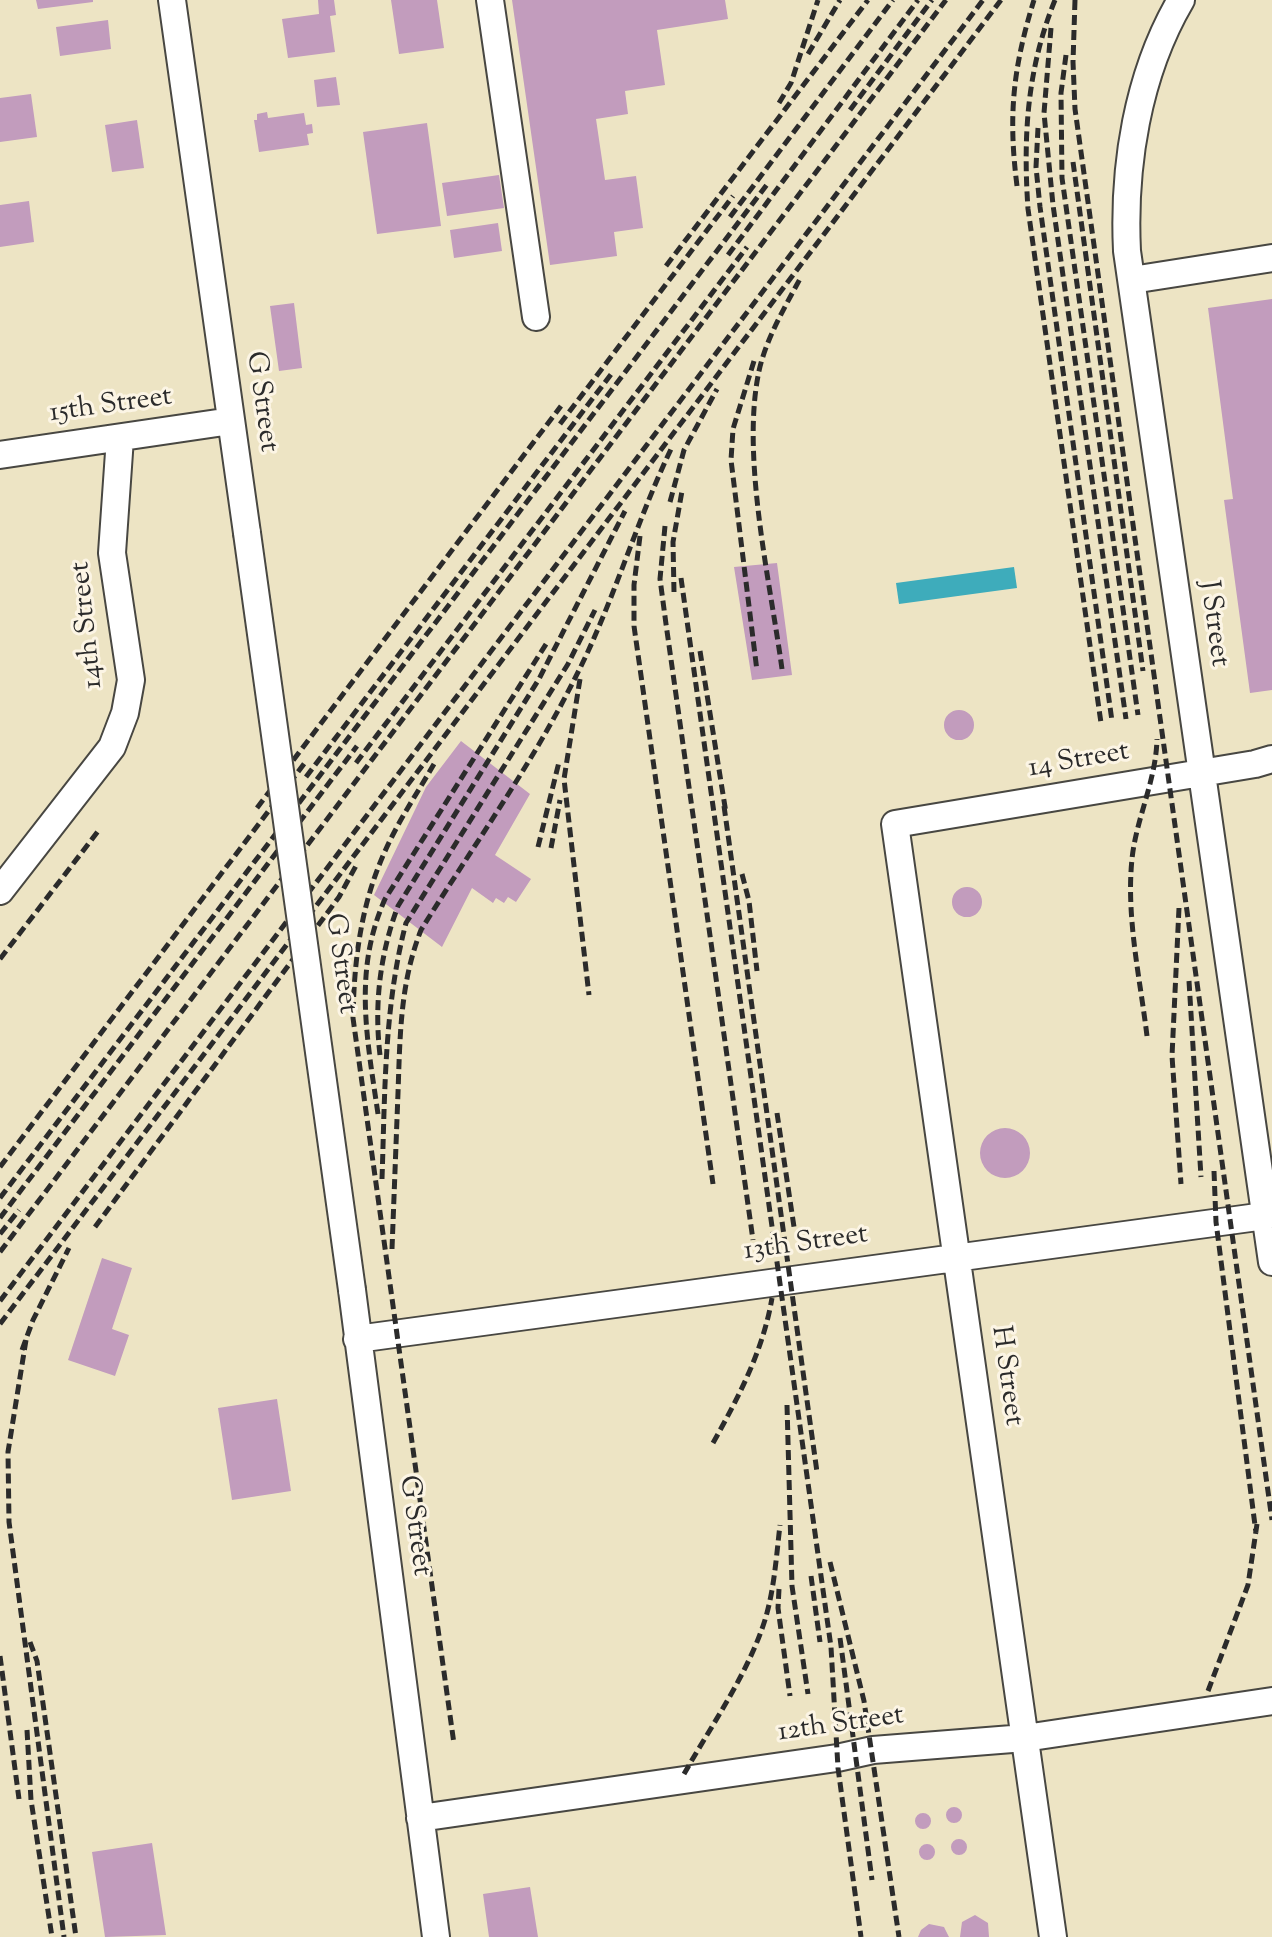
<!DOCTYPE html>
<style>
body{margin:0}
canvas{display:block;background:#ede4c4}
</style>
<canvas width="1272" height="1937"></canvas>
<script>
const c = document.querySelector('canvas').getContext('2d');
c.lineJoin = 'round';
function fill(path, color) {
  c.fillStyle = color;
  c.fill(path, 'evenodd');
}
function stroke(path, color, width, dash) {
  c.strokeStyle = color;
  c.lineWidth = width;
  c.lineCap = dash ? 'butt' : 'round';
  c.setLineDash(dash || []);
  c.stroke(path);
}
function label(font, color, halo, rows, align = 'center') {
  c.font = font + ' "Sorts Mill Goudy",serif';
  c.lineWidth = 6;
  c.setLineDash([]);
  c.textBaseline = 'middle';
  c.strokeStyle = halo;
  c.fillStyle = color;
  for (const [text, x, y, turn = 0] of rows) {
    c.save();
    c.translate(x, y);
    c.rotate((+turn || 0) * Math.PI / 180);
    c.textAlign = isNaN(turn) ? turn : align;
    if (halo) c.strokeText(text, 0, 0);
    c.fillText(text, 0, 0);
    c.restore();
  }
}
const water = new Path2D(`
 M1014,567L1017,588L899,604L896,583Z`);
const building = new Path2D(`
 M36,0H93V2L38,9Z
 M318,0H334L336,15L330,16L335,52L288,58L282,19L319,14Z
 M391,0H437L444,48L399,54Z
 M512,0H725L728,19L657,30L665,85L625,91L628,114L596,119L605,180L636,176L643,228L614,232L617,256L550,265Z
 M108,20L111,49L60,56L56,27Z
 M336,77L340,105L317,107L314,80Z
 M31,94L37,137L0,142V98Z
 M267,112L268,118L304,113L306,125L312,124L313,133L307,134L309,145L259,152L254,120H257V114Z
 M137,120L144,168L112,172L105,125Z
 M427,123L441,226L377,234L363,132Z
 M499,175L504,208L447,216L442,183Z
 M29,201L34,242L0,247V205Z
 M498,223L502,251L454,258L450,230Z
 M1272,299V690L1250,693L1224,500L1233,499L1208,308Z
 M294,303L302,368L279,371L270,306Z
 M777,563L792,675L752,680L734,567Z
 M944 725a15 15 0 1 1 30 0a15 15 0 1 1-30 0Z
 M461,741L530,794L495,855L531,879L516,902L508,897L504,903L496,898L493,903L472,888L442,947L374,895L426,787Z
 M952 902a15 15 0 1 1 30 0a15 15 0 1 1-30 0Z
 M980 1153a25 25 0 1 1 50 0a25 25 0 1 1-50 0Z
 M102,1258L132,1268L112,1329L129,1335L115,1376L68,1360Z
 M277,1399L291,1491L232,1500L218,1408Z
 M946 1815a8 8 0 1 1 16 0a8 8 0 1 1-16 0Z
 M915 1821a8 8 0 1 1 16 0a8 8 0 1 1-16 0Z
 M951 1847a8 8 0 1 1 16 0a8 8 0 1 1-16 0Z
 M152,1843L166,1935L105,1937L92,1852Z
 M919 1852a8 8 0 1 1 16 0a8 8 0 1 1-16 0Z
 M530,1887L538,1937H489L483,1894Z
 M975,1915L988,1923L989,1937H960L962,1922Z
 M929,1924L944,1927L949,1937H918L921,1930Z`);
const minor = new Path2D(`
 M172,0L247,533
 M490,0L536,317
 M1181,0C1137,75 1123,167 1127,251L1272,1262
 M1132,280L1272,258
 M0,455L231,421
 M0,891L112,747L125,713L131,680L112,553L120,438
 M352,1290L436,1937
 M357,1339L1265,1216
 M420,1818L837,1758L873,1750L1025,1738L1272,1701
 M1053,1937L895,824L1255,764L1272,759`);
const rail = new Path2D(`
 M1055,0C1027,69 1023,136 1028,209L1101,723
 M1075,0L1073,62L1075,109L1272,1520
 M1051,28L1044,113L1053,205L1126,719
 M808,54L840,0
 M1066,55L1061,93L1062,178L1138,715
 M779,103L791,83L818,0
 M850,110L932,0
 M1038,128L1036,167L1040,207L1112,721
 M1073,162L1143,671
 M1017,186C1008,115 1013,68 1034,0
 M730,217L893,0
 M728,255L918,0
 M666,266L868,0
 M754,361L733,429L731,460L757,671
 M560,424L733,196
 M670,502L684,450L717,389
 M665,526L660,579L666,624L753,1240
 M640,536L634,585V626L713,1184
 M681,578L831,1647L838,1768L861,1937
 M674,592L673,542L682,491
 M700,651L726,813
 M782,669C770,581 742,461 758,376C764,342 785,307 801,277
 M580,679L564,779L589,995
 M356,763L747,247
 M434,764C418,792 399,820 386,849C361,903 354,960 353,1018L454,1744
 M306,777L612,373
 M724,806L817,1472
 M257,808L561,406
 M538,847L559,762
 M551,848L560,800
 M742,874L749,901L757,971
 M1179,908L1172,1056L1181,1184
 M0,959L99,830
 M1189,981L1201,1177
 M1147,1036C1140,978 1126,917 1132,859C1136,819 1156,781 1157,739
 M380,1055C374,1004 380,954 398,906L539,679L625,511
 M777,1113L794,1227
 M378,1114C367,1038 353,971 385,899L548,641
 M0,1167L307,760
 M1214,1171L1216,1222L1256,1533
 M382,1179C385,1093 384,1006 406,923L568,664L595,610
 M0,1198L769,182
 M0,1218L357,746
 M95,1227L339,897L357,864
 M0,1234L19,1210
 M392,1249C394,1197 396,1145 398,1093C400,1037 400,983 421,930C471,849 529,769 572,684C612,608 635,524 672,447
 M0,1252L946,0
 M0,1301L983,0
 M0,1324L1001,0
 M26,1340L8,1452L9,1522L64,1937
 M22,1350L33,1320L69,1248
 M787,1405L792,1586L808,1694
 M713,1443C739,1396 763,1351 772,1298
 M830,1562L864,1701L899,1937
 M811,1576L820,1642
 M779,1589L778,1608L790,1696
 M840,1638L872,1880
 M30,1642L37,1661L76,1937
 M0,1656L19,1799
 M1208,1691L1248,1585L1257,1524
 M27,1730L31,1800L52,1937
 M684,1774C711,1726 745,1678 763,1626C774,1594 776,1559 780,1525`);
const minorBridge = new Path2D(`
 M247,533L352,1290`);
const streetNames = [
 ["G Street",260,402,82],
 ["15th Street",111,407,-8],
 ["J Street",1212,624,82],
 ["14th Street",89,625,-96],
 ["14 Street",1079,762,-10],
 ["G Street",339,964,82],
 ["13th Street",806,1245,-8],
 ["H Street",1005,1376,82],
 ["G Street",413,1526,82],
 ["12th Street",841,1726,-8]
];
fill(water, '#3eacbb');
fill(building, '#c29cbd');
stroke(minor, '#484742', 30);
stroke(minor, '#fff', 26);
stroke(rail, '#2b2b2b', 5, [10, 5]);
stroke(minorBridge, '#484742', 30, []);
stroke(minorBridge, '#fff', 26);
label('28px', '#2b2b2b', '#fcf5e5', streetNames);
</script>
